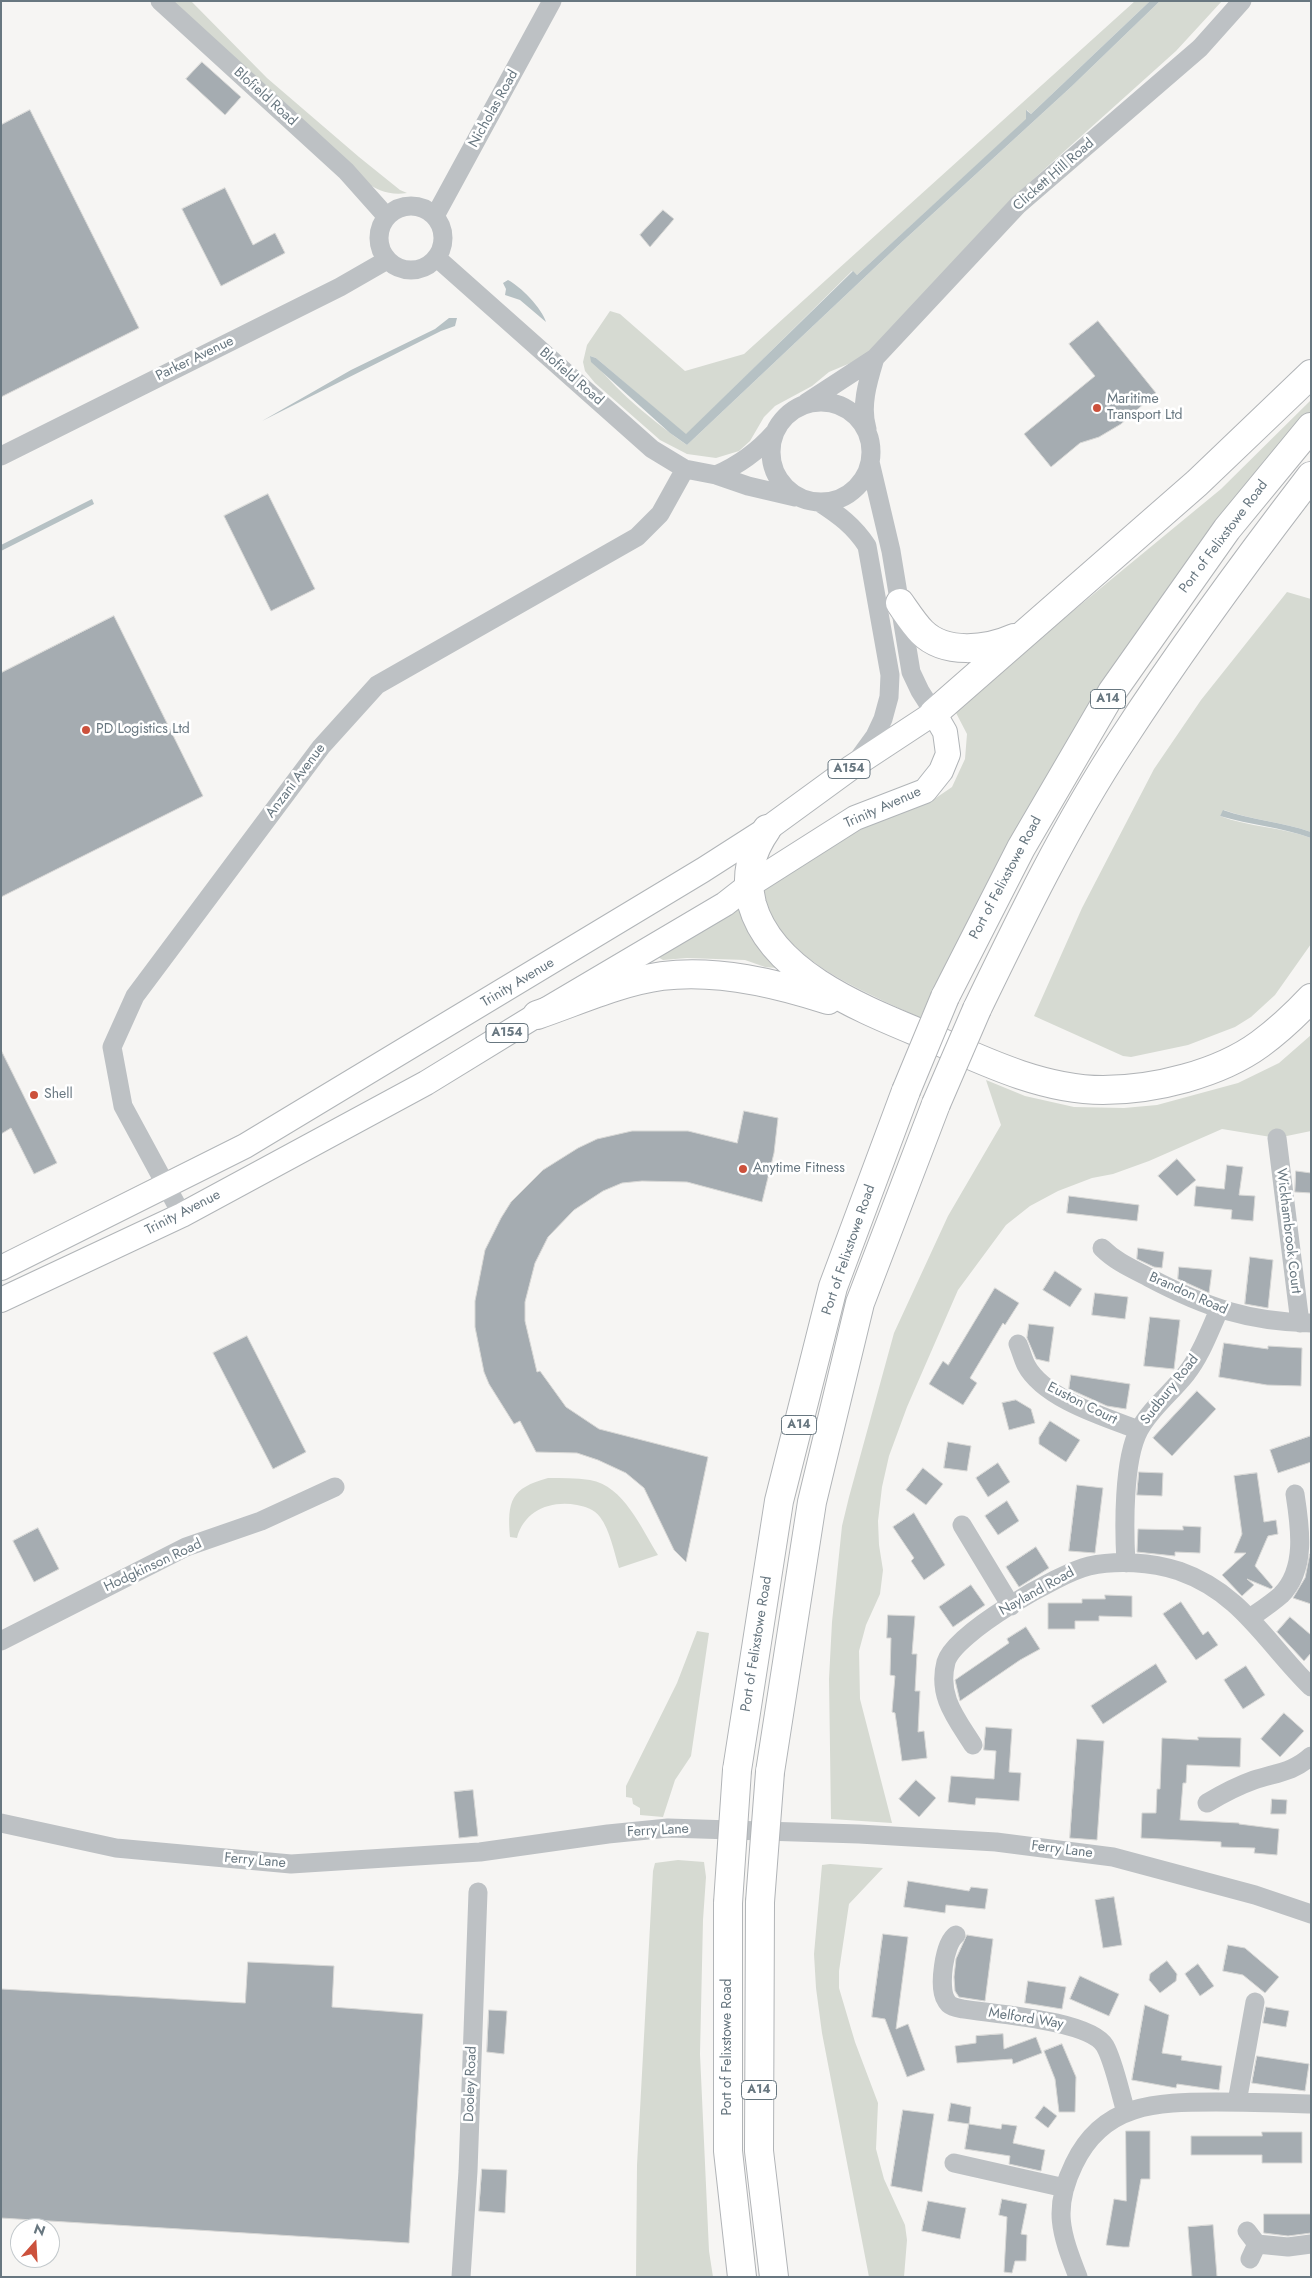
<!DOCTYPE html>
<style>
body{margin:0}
#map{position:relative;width:1312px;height:2278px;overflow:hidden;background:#f6f5f3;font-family:Jost,sans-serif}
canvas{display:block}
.frame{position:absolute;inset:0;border:2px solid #687780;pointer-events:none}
.north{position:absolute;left:10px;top:2218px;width:50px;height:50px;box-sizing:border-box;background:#fff;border:1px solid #c3c9cc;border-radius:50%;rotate:19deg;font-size:14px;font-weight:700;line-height:20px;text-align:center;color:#687780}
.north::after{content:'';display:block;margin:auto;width:18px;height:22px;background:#cc513c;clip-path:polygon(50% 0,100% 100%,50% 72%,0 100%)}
</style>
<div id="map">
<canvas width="1312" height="2278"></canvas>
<div class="frame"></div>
<div class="north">N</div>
</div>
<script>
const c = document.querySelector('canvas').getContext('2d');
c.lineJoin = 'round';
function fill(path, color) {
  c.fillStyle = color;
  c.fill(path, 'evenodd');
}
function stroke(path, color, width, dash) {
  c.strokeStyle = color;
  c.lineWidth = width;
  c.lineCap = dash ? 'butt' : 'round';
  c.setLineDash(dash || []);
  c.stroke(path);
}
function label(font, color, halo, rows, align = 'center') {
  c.font = font + ' Jost,sans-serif';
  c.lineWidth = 5;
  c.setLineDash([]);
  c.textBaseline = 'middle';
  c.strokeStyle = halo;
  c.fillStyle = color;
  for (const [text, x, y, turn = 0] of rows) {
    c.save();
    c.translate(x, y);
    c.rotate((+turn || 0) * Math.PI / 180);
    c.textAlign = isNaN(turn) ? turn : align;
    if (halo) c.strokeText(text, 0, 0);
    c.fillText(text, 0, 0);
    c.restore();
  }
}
const green = new Path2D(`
 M157,1H191L267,78L359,157L400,190L407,193C390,196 377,190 363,181Z
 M1135,1H1150L1031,114L1027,110V119L857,275L852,271L686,435L596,358L590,356C612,388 655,423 687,445L903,241L1071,87L1160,1H1222L1176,51L1028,184L873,349L853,362L829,372L812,386L775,406L764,417L750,441L739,451L716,458L687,454L660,440L595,383L585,371L583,362L587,345L610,311L620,314L685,371L744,354Z
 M1311,400V419L1006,855L920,1018C861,989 776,960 761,887L854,829L930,802L952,787L965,759L967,734L954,709L1221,489Z
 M1287,592L1311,599V832C1282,822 1252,820 1224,810L1220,816C1249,827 1281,827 1311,838V944L1275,995L1251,1017L1235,1027L1188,1045L1131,1057L1123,1056L1034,1016L1082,908L1154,769L1201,700Z
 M740,901L777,968L765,967L745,960L687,958L663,960L656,956Z
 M1311,1035V1131L1277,1138L1222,1129L1149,1161L1113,1174L1092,1178L1058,1191L1030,1206L1006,1225L958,1290L907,1407L889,1456L882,1487L878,1521L879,1545L883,1570L880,1594L866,1625L859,1651L860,1699L892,1823L831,1819L829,1679L832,1622L842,1526L849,1497L894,1333L948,1216L1001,1125L986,1080L1025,1096L1074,1107L1124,1108L1157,1105L1238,1083L1279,1063Z
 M548,1478C561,1478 576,1478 590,1480C624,1486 641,1528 658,1555L619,1568C614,1552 610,1530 600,1517C594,1509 586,1507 577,1505C550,1500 524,1511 517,1538L510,1537C507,1501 511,1488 548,1478Z
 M697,1631L709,1633L691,1756L675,1780L663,1817L640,1815V1808L633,1804L632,1798L626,1797V1786L677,1683Z
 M678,1860L704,1862L706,1877L703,1920L700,2054L709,2251L713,2277H636L637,2165L653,1871L655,1863Z
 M830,1864L883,1868L849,1904L839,1971V1988L855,2042L878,2103L876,2149L884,2179L905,2225L907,2240L904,2277H869L822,2033L816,1988L814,1954L822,1865Z`);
const water = new Path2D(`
 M1150,1H1160L1071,87L903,241L687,445L670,433L591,362L590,356L596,358L686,434L853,271L857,275L1026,119V110L1031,114Z
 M508,280C520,286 542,308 546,322L520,300L505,295L506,289L503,283Z
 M449,318H457L455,326L441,331L262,421L351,370L435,329Z
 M92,499L94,504L1,551V545Z
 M1223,810C1252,820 1282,822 1311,832V838C1281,827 1250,825 1220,816Z`);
const building = new Path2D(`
 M202,62L241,97L225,115L186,79Z
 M30,110L139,328L1,397V125Z
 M225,188L253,245L275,233L285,253L221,286L182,209Z
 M663,210L674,219L650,247L640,235Z
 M1098,321L1156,393L1121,424L1099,437L1080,443L1051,467L1024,434L1095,376L1069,344Z
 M268,494L315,589L271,611L224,516Z
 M114,616L203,796L1,897V673Z
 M1,1050L57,1163L34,1174L11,1128L1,1134Z
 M744,1111L778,1118L774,1153L762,1202L687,1182L642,1181L622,1183L603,1191L574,1210L548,1237L535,1263L525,1302V1321L537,1372L540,1371L566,1407L599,1429L708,1457L686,1562L674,1550L644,1488L626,1473L598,1460L577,1453L536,1452L520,1421L514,1424L489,1384L484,1372L475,1327V1301L485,1250L501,1218L511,1202L543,1170L578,1148L597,1139L632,1131H688L737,1143Z
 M1177,1159L1196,1180L1177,1196L1158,1176Z
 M1227,1165L1243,1167L1239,1195L1255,1196L1253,1221L1231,1219L1232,1210L1194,1206L1196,1186L1224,1189Z
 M1296,1171L1311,1173V1193L1295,1192Z
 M1069,1196L1139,1205L1137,1221L1067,1213Z
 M1138,1248L1164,1252L1162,1268L1154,1267L1137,1259Z
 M1250,1257L1273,1260L1268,1308L1245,1304Z
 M1179,1267L1212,1270L1209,1293L1178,1279Z
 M1055,1271L1082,1289L1070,1307L1043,1290Z
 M995,1288L1019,1303L1005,1325L1003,1323L970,1378L977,1383L963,1405L929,1384L943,1361L948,1365Z
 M1095,1293L1128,1297L1125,1319L1092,1315Z
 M1150,1317L1180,1320L1174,1369L1144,1366Z
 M1029,1324L1054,1327L1049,1362L1036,1359L1027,1338Z
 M247,1336L306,1452L273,1469L213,1353Z
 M1224,1343L1268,1349V1346L1302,1348L1301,1386L1267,1385L1219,1377Z
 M1071,1375L1130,1384L1126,1409L1107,1406L1069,1389Z
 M1197,1391L1216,1409L1172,1456L1153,1438Z
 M1016,1400L1031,1409L1035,1423L1009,1430L1002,1403Z
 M1050,1421L1080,1440L1066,1462L1039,1444V1438Z
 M1311,1436V1462L1278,1473L1270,1450Z
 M948,1442L971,1446L967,1471L944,1468Z
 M998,1463L1010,1482L988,1497L976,1478Z
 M923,1468L943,1484L926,1505L906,1490Z
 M1139,1472L1163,1473L1162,1496L1137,1495Z
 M1257,1473L1264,1522L1276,1520L1278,1534L1268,1536L1255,1566L1273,1587L1271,1589L1247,1579L1254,1585L1242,1596L1222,1575L1246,1553H1234L1242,1534L1234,1476Z
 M1077,1485L1103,1488L1095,1553L1069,1551Z
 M1007,1501L1019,1521L998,1535L985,1516Z
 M914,1513L945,1565L924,1580L911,1561L914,1558L893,1527Z
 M1183,1526L1201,1527L1200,1553L1175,1552V1556L1137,1552L1138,1529L1183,1530Z
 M38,1528L59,1569L34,1582L13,1541Z
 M1036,1547L1049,1568L1019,1587L1006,1567Z
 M1310,1554H1311V1604L1293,1598L1305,1578Z
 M971,1585L985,1605L953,1627L939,1607Z
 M1105,1595L1132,1596V1617L1099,1616V1621H1075V1629H1048V1603H1082V1599H1105Z
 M1181,1602L1203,1635L1208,1631L1218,1645L1196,1660L1163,1614Z
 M888,1615L915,1616L912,1654H917L915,1691H920L918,1732L924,1731L927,1758L902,1761L895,1713L892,1712L895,1676L890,1675L891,1638H887Z
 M1290,1617L1311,1635V1653L1304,1661L1277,1632Z
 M1026,1627L1040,1649L1020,1660L960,1701L955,1680L1009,1643L1007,1639Z
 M1156,1664L1167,1682L1103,1724L1091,1706Z
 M1246,1666L1265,1695L1243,1709L1224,1680Z
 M1284,1713L1304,1731L1280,1757L1261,1739Z
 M986,1727L1012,1729L1009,1772L1021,1773L1019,1801L976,1798L975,1805L948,1802L951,1776L994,1779L996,1751L984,1750Z
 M1198,1737L1241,1738L1240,1767L1187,1765L1186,1783H1183L1180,1820L1239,1823V1824L1279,1829L1277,1855L1254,1853L1255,1848L1221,1847V1842L1141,1838L1142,1813H1156L1157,1789H1160L1162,1738L1198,1740Z
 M1077,1739L1104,1741L1097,1840L1070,1838Z
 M916,1780L936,1798L919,1817L899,1799Z
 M473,1790L478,1836L459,1838L454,1792Z
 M1272,1799L1287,1800L1286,1814H1271Z
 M908,1881L969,1891L971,1887L988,1889L985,1909L946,1905L945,1913L904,1907Z
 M1114,1897L1122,1945L1103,1948L1095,1900Z
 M883,1934L908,1937L896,2029L908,2024L925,2070L907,2077L885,2019L872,2017Z
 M967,1935L993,1939L985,2001L959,1997L955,1991L954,1977L956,1959Z
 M1228,1945L1245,1948L1279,1977L1265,1993L1243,1975L1223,1971Z
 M1167,1961L1177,1974L1176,1981L1160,1993L1149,1980L1150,1974Z
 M248,1962L334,1966L332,2007L423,2014L409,2243L1,2218V1989L245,2003Z
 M1198,1964L1214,1986L1200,1996L1185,1974Z
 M1080,1976L1119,1994L1109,2016L1070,1999Z
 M1028,1981L1066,1987L1062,2009L1025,2003Z
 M1145,2005L1169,2015L1162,2053L1182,2056L1181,2060L1222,2066L1219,2090L1177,2084L1176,2088L1132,2080Z
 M1266,2007L1289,2011L1286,2027L1263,2023Z
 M489,2010L507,2011L504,2054L487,2052Z
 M1003,2034L1004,2049L1036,2037L1042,2053L1013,2064L1012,2059L957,2063L955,2046L976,2043V2036Z
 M1062,2044L1076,2077L1075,2112H1059L1055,2079L1044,2051Z
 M1257,2056L1309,2064L1305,2091L1252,2083Z
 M951,2103L971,2107L969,2124L948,2121Z
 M1044,2106L1057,2116L1048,2128L1035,2118Z
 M903,2110L934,2114L922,2192L891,2186Z
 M969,2124L1001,2129L1002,2124L1017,2126L1013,2143L1045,2150L1041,2171L1009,2164L1010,2156L965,2149Z
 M1126,2131H1150V2179H1141L1129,2247H1123L1106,2245L1114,2199L1126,2201Z
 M1262,2132H1302V2163H1262V2155H1191V2136H1262Z
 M482,2169L507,2170L505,2213L479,2211Z
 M1002,2199L1027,2204L1021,2234L1027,2235L1026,2261H1015L1012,2273L1004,2272L1007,2217L999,2215Z
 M928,2201L966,2208L960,2239L922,2231Z
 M1264,2214H1311V2233L1288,2236L1264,2233Z
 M1213,2225L1217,2277H1192L1188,2227Z`);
const minor = new Path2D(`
 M160,1L346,171L387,217
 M379 238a32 32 0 1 1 64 0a32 32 0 1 1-64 0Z
 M435,216L552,1
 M437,258L652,449L685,469L716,475
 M875,358L1018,205L1200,48L1242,1
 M771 452a50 50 0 1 1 100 0a50 50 0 1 1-100 0Z
 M806,403L875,358C868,381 860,406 867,429
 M774,433C758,451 739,465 716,475L748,486L795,497
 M1,456L340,287L387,260
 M870,462L891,551L911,672L920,691L934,713
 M819,502C839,515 854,526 867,546L890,675L889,697L883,719L875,736L859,758
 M1277,1138L1300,1323
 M182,1215L123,1106L112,1047L135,996L321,747L377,685L637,537L660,514L685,469
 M1102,1248C1116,1262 1133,1269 1150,1278C1205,1307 1249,1322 1311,1323
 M1018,1344C1021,1351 1023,1359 1026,1365C1044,1399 1105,1417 1139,1430
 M962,1525L1011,1606
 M1126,1563C1124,1529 1123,1460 1139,1430C1150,1409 1171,1393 1186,1374C1201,1355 1209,1332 1219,1310
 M1250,1618C1260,1611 1272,1603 1281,1595C1307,1569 1300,1526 1295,1494
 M1,1641L186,1547L261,1521L335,1487
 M973,1745C956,1718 937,1696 946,1662C954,1633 1059,1573 1089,1566C1117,1560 1151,1562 1179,1571C1242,1593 1266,1643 1311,1687
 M1207,1803C1222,1794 1237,1786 1254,1780C1275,1773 1294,1772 1311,1756
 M1,1823L116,1848L291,1864L480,1852L608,1834L668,1828L859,1834L996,1842L1113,1857L1255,1895L1311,1914
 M956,1935C944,1943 938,1988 946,2000C949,2007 957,2008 963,2009C993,2014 1090,2020 1105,2046C1114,2062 1120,2093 1126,2112
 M1237,2102L1255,2002
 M954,2163L1065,2188
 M1247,2231L1257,2244L1250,2259
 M1257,2244L1288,2247L1311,2244
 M461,2277L468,2171L478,1892
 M1078,2277C1061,2233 1052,2209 1074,2164C1103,2103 1156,2102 1216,2102C1248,2102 1279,2103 1311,2104`);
const major = new Path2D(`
 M1,1268L245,1146L703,870L767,829L852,767L934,713L945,732L948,754L941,771L925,791L855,818L748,886L725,904L532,1018L426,1083L182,1215L1,1300`);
const highway = new Path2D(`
 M900,603C907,613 914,624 922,632C945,655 987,650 1014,638
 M934,713L1197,483L1311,374
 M767,829C750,853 745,876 752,904C772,975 865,1010 927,1036C981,1060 1042,1090 1103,1090C1154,1090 1219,1074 1260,1044C1279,1030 1295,1015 1311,998
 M945,997L1021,848L1112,692L1227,529L1311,427
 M977,1009C1021,918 1066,825 1122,740C1181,649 1245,562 1311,476
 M537,1015C578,1001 619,982 662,976C717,969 776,983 828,1000
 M737,1770L779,1501L833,1287L906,1091
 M770,1772L812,1502L860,1303L936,1104
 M760,1902L759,2151L774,2277
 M728,1903V2151L742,2277`);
const highwayBridge = new Path2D(`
 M906,1091L945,997
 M936,1104L977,1009
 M760,1902L770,1772
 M728,1903L737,1770`);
const markers = [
 [1097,408,5,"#cc513c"],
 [86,730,5,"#cc513c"],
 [34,1095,5,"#cc513c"],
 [743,1169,5,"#cc513c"]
];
const shields = [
 [1108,699,35],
 [849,769,42],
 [507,1033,42],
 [799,1425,35],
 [759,2090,35]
];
const shieldNames = [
 ["A14",1108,699],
 ["A154",849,769],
 ["A154",507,1033],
 ["A14",799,1425],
 ["A14",759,2090]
];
const streetNames = [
 ["Blofield Road",265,97,42],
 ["Nicholas Road",494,109,-61],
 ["Clickett Hill Road",1054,175,-41],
 ["Parker Avenue",195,359,-26],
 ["Blofield Road",571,377,41],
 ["Port of Felixstowe Road",1224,537,-53],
 ["Anzani Avenue",296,781,-53],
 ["Trinity Avenue",883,808,-24],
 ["Port of Felixstowe Road",1006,878,-62],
 ["Trinity Avenue",518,983,-31],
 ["Trinity Avenue",183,1213,-27],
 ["Wickhambrook Court",1288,1231,83],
 ["Port of Felixstowe Road",849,1250,-71],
 ["Brandon Road",1188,1294,24],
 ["Sudbury Road",1170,1390,-52],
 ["Euston Court",1082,1404,27],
 ["Hodgkinson Road",153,1566,-25],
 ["Nayland Road",1037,1592,-29],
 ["Port of Felixstowe Road",757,1644,-81],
 ["Ferry Lane",658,1831,-3],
 ["Ferry Lane",1062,1850,7],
 ["Ferry Lane",255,1861,5],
 ["Melford Way",1026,2019,9],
 ["Port of Felixstowe Road",728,2047,-90],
 ["Dooley Road",471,2084,-88]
];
const poiNames = [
 ["Maritime",1107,400],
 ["Transport Ltd",1107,416],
 ["PD Logistics Ltd",96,730],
 ["Shell",44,1095],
 ["Anytime Fitness",753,1169]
];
fill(green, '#d6dad2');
fill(water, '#b6c1c4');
fill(building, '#a5acb1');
stroke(building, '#d7d7d5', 1);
stroke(major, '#b1b5b8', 26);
stroke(highway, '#b1b4b7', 30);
stroke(minor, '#bdc1c4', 19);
stroke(major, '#fff', 24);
stroke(highway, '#fff', 28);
stroke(highwayBridge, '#b1b4b7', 30, []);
stroke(highwayBridge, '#fff', 28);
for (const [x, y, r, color] of markers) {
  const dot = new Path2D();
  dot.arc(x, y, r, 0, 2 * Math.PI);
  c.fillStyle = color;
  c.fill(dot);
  stroke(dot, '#fff', 2);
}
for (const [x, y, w] of shields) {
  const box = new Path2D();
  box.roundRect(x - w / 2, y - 9.5, w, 19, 4);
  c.fillStyle = '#fff';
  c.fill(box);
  stroke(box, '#687780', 1);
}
label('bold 12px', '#687780', null, shieldNames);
label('14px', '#687780', '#fff', streetNames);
label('14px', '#687780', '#fff', poiNames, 'left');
</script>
